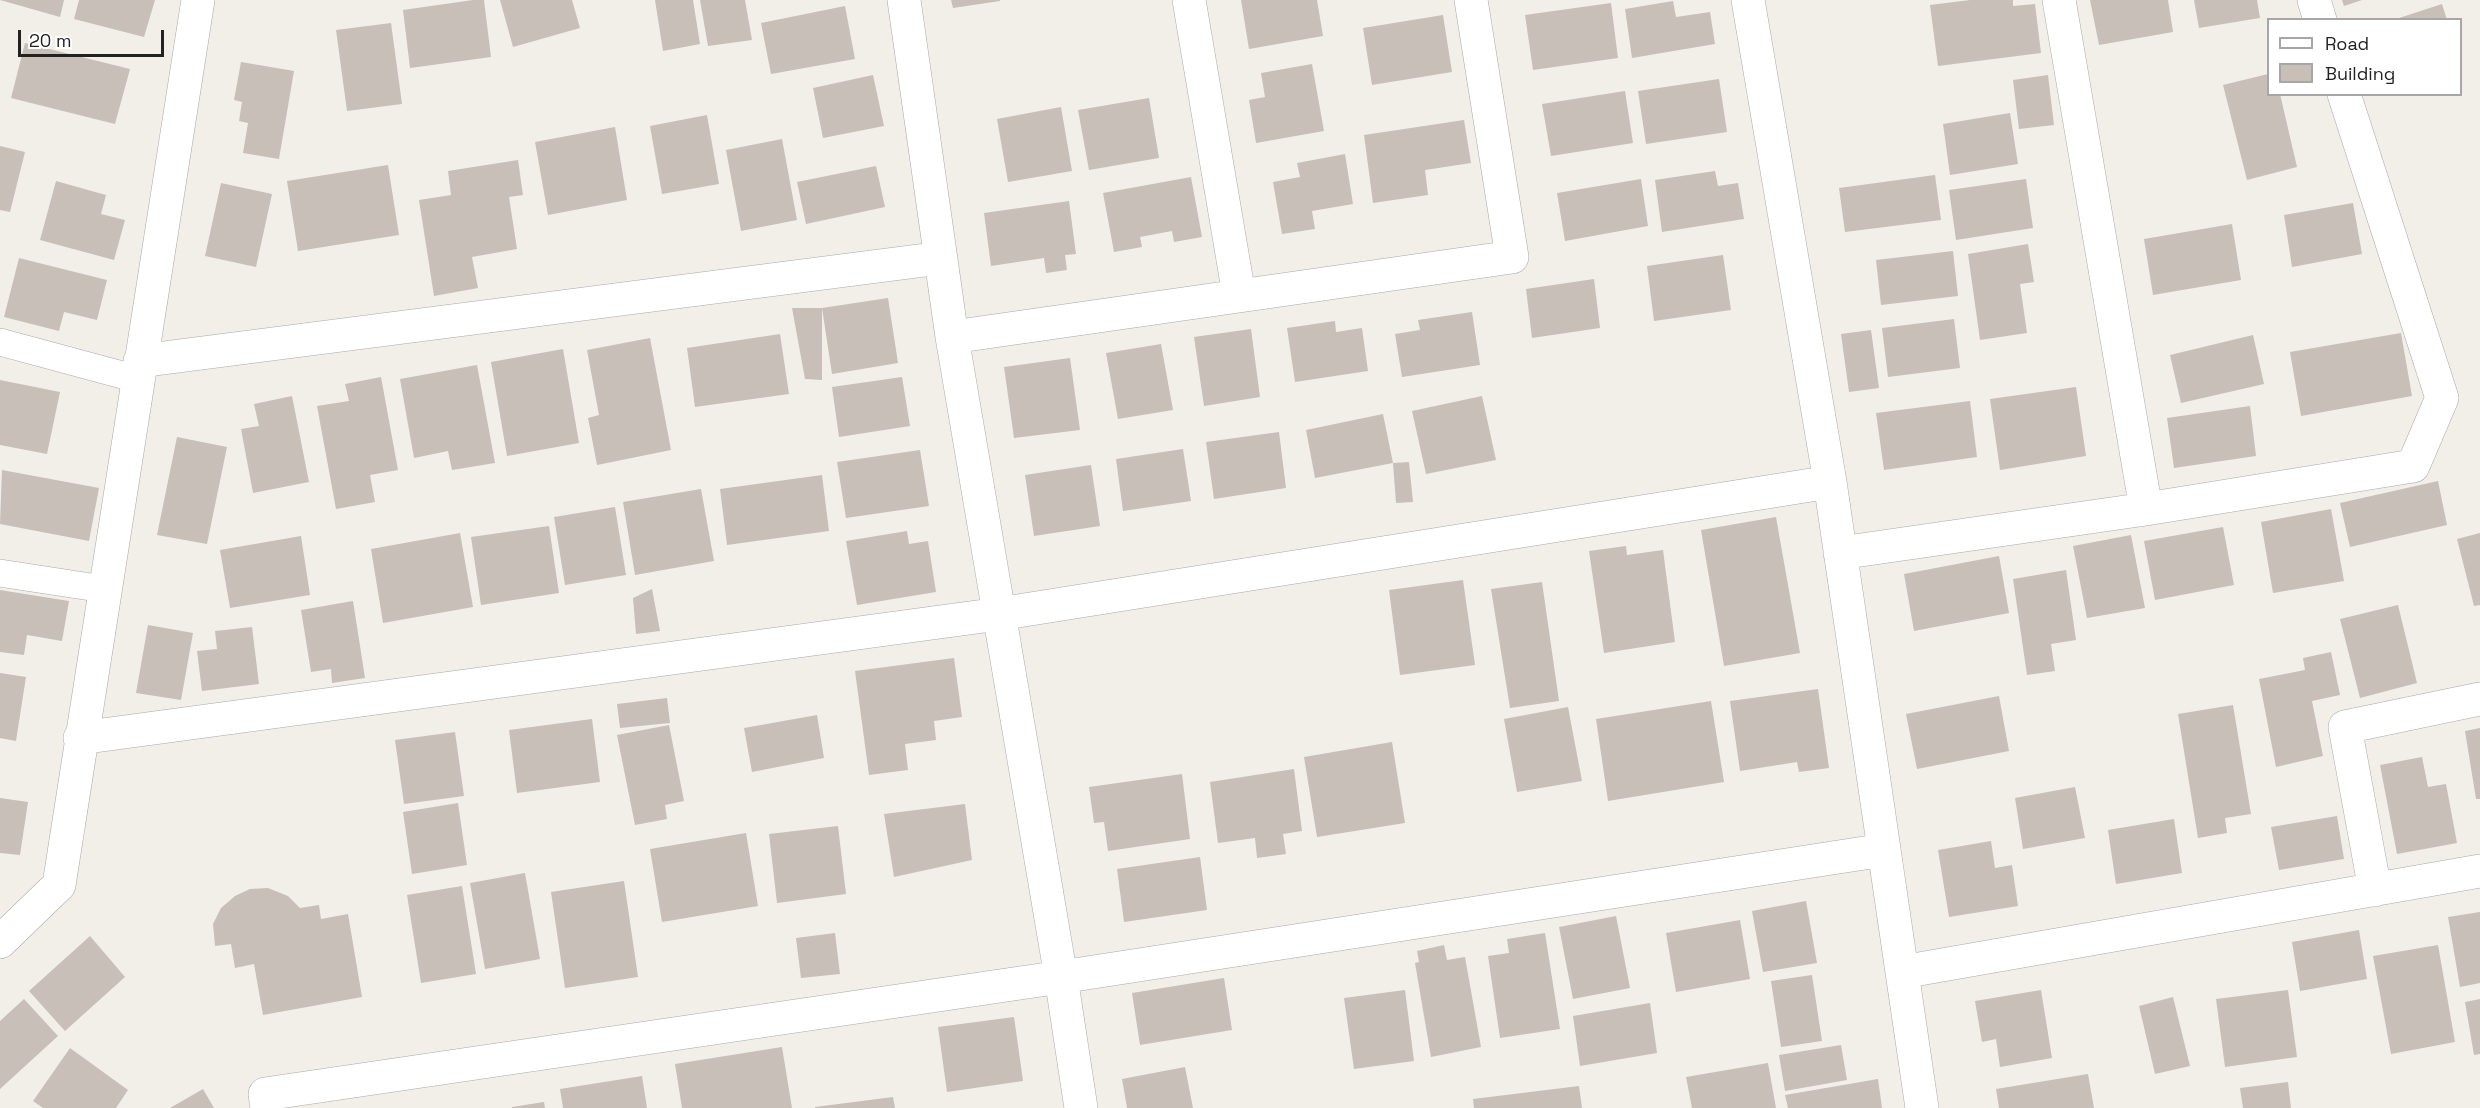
<!DOCTYPE html>
<style>
body{margin:0}
#map{position:relative;width:2480px;height:1108px;overflow:hidden;background:#f2efe9;font-family:"Space Grotesk",sans-serif}
canvas{display:block}
.legend{position:absolute;left:2267px;top:18px;width:195px;height:78px;box-sizing:border-box;background:#fff;border:2px solid #a7a7a7;margin:0;padding:8px 10px;list-style:none;font-size:18px;color:#222}
.legend li{display:flex;align-items:center;gap:12px;height:30px}
.legend b{width:30px;border:2px solid #a7a7a7}
.scale{position:absolute;left:18px;top:30px;width:146px;height:27px;box-sizing:border-box;border:3px solid #222;border-top:0;padding-left:8px;font-size:18px;line-height:21px;white-space:nowrap;color:#222;-webkit-text-stroke:4px #fff;paint-order:stroke}
</style>
<div id="map">
<canvas width="2480" height="1108"></canvas>
<ul class="legend">
<li><b style="height:8px;background:#fff"></b>Road</li>
<li><b style="height:16px;background:#c7bfb8"></b>Building</li>
</ul>
<div class="scale">20 m</div>
</div>
<script>
const c = document.querySelector('canvas').getContext('2d');
c.lineJoin = 'round';
function fill(path, color) {
  c.fillStyle = color;
  c.fill(path, 'evenodd');
}
function stroke(path, color, width, dash) {
  c.strokeStyle = color;
  c.lineWidth = width;
  c.lineCap = dash ? 'butt' : 'round';
  c.setLineDash(dash || []);
  c.stroke(path);
}
const building = new Path2D(`
 M0,0H64L60,17Z
 M79,0H155L144,37L74,19Z
 M473,0H484L491,57L410,68L403,10Z
 M500,0H572L580,28L513,47Z
 M655,0H693L700,44L663,51Z
 M700,0H745L752,40L708,46Z
 M951,0H1000V1L953,8Z
 M1241,0H1317L1323,36L1249,49Z
 M1970,0H2013V6L2035,4L2041,53L1938,66L1930,5Z
 M2090,0H2168L2173,32L2099,45Z
 M2194,0H2257L2260,18L2199,28Z
 M2342,0H2362L2344,6Z
 M1673,1L1676,17L1710,12L1715,44L1632,58L1625,9Z
 M1611,3L1618,58L1533,70L1525,15Z
 M2442,4L2447,20H2396V19Z
 M845,6L855,59L771,74L761,23Z
 M1443,15L1452,72L1372,85L1363,28Z
 M391,23L402,104L347,111L336,30Z
 M25,43L130,69L115,124L11,98Z
 M241,62L294,71L279,159L243,153L248,123L239,121L242,102L234,100Z
 M1312,64L1324,131L1256,143L1249,100L1265,97L1261,73Z
 M2268,74V94H2280L2297,167L2247,180L2223,85Z
 M873,75L884,126L823,138L813,88Z
 M2048,75L2054,125L2019,129L2013,80Z
 M1719,79L1727,132L1646,144L1638,91Z
 M1625,91L1633,143L1551,156L1542,104Z
 M1149,98L1159,158L1089,170L1078,110Z
 M1061,107L1072,171L1008,182L997,119Z
 M2010,113L2018,164L1950,175L1943,124Z
 M707,115L719,184L662,194L650,126Z
 M1464,120L1471,163L1425,170L1428,195L1373,203L1364,135Z
 M615,127L627,200L548,215L535,142Z
 M782,139L797,220L741,231L726,150Z
 M0,146L25,152L10,212L0,210Z
 M1345,154L1353,204L1312,211L1315,229L1282,234L1273,182L1300,177L1297,163Z
 M518,160L523,195L509,197L517,249L472,257L478,288L434,296L419,200L451,195L448,171Z
 M388,165L399,235L298,251L287,181Z
 M876,166L885,207L806,224L797,182Z
 M1715,171L1718,186L1738,183L1744,219L1662,232L1655,180Z
 M1935,175L1941,220L1845,232L1839,188Z
 M1191,177L1202,237L1174,242L1172,231L1140,237L1142,247L1114,252L1103,193Z
 M1641,179L1648,226L1565,241L1557,193Z
 M2026,179L2033,228L1956,240L1949,190Z
 M56,181L106,195L101,214L125,220L114,260L40,240Z
 M221,183L272,194L256,267L205,256Z
 M1069,201L1076,254L1065,255L1067,270L1046,273L1044,258L991,266L984,213Z
 M2353,203L2362,254L2292,267L2284,215Z
 M2232,224L2241,280L2153,295L2144,239Z
 M2028,244L2034,282L2020,284L2027,333L1980,340L1968,254Z
 M1953,251L1958,296L1881,305L1876,260Z
 M1723,255L1731,310L1654,321L1647,266Z
 M19,258L107,280L97,320L64,312L59,331L4,317Z
 M1594,279L1600,328L1532,338L1526,289Z
 M888,298L898,363L832,374L822,308Z
 M792,308H822V380L805,379Z
 M1472,312L1480,365L1402,377L1395,334L1420,330L1418,320Z
 M1954,319L1960,368L1888,377L1882,328Z
 M1335,321L1336,332L1362,328L1368,371L1295,382L1287,328Z
 M1251,329L1260,397L1204,406L1194,337Z
 M1871,330L1879,388L1849,392L1841,334Z
 M2401,333L2412,396L2301,416L2290,352Z
 M780,334L789,394L695,407L687,348Z
 M2253,335L2264,384L2181,403L2170,355Z
 M650,338L671,450L597,465L588,418L599,415L587,350Z
 M1161,344L1173,410L1118,419L1106,353Z
 M563,349L579,443L507,456L491,362Z
 M1070,358L1080,430L1014,438L1004,367Z
 M477,365L495,463L452,470L448,451L414,458L400,379Z
 M381,377L398,470L370,475L375,502L336,509L317,406L349,401L345,384Z
 M902,377L910,426L839,437L832,387Z
 M0,380L60,392L47,454L0,445Z
 M2076,387L2086,456L2000,470L1990,399Z
 M292,396L309,482L253,493L241,429L259,426L254,404Z
 M1482,396L1496,460L1426,474L1412,411Z
 M1970,401L1977,457L1884,470L1876,413Z
 M2250,406L2256,456L2174,468L2167,418Z
 M1383,414L1393,463L1315,478L1306,430Z
 M1279,432L1286,488L1214,499L1206,442Z
 M177,437L227,447L207,544L157,535Z
 M1183,449L1191,501L1123,511L1116,459Z
 M920,450L929,506L846,518L837,462Z
 M1409,462L1413,502L1396,503L1393,463Z
 M1091,465L1100,526L1034,536L1025,475Z
 M2,470L99,488L89,541L0,524Z
 M822,475L829,531L727,545L720,489Z
 M2438,481L2447,525L2350,547L2340,503Z
 M701,489L714,561L635,575L623,502Z
 M615,507L626,575L565,585L554,517Z
 M2331,509L2344,581L2273,593L2261,522Z
 M1776,517L1800,653L1724,666L1701,530Z
 M549,526L559,593L481,605L471,537Z
 M2223,527L2234,585L2155,600L2144,541Z
 M907,531L909,544L928,541L936,592L857,605L846,541Z
 M460,533L473,607L383,623L371,549Z
 M2480,533V605L2474,606L2457,539Z
 M2131,535L2145,608L2087,618L2073,546Z
 M301,536L310,595L230,608L220,550Z
 M1626,546L1627,555L1663,550L1675,642L1604,653L1589,551Z
 M1999,556L2009,613L1914,631L1904,574Z
 M2066,570L2076,640L2051,644L2055,671L2027,675L2013,579Z
 M1463,580L1475,665L1400,675L1389,590Z
 M1542,582L1559,701L1510,708L1491,589Z
 M652,589L660,631L636,634L633,598Z
 M0,590L69,601L62,641L27,635L24,655L0,652Z
 M353,601L365,678L332,683L331,669L311,672L301,610Z
 M2398,605L2417,683L2360,698L2340,619Z
 M148,625L193,633L181,700L136,693Z
 M252,627L259,684L202,691L197,651L217,649L215,631Z
 M2331,652L2340,695L2312,701L2323,756L2276,767L2259,679L2305,670L2303,658Z
 M954,658L962,717L934,721L936,740L905,744L908,770L869,775L855,671Z
 M0,673L26,677L16,741L0,738Z
 M1818,689L1829,768L1799,772L1797,762L1740,771L1730,701Z
 M1999,696L2009,751L1917,769L1906,714Z
 M667,698L670,723L620,728L617,704Z
 M1711,701L1724,782L1608,801L1596,719Z
 M2233,705L2251,814L2225,818L2227,833L2198,838L2178,714Z
 M1568,707L1582,781L1517,792L1504,719Z
 M817,715L824,758L752,772L744,728Z
 M592,719L600,782L517,793L509,730Z
 M669,725L684,801L665,805L667,819L635,825L617,735Z
 M2480,728V799H2476L2465,731Z
 M455,732L464,796L404,804L395,740Z
 M1392,742L1405,823L1317,837L1304,757Z
 M2422,757L2428,787L2446,784L2457,843L2397,854L2380,765Z
 M1294,769L1302,831L1283,834L1286,854L1257,858L1255,838L1218,843L1210,782Z
 M1182,774L1190,839L1108,851L1104,822L1094,823L1089,787Z
 M2075,787L2085,838L2023,849L2015,798Z
 M0,798L28,802L20,855L0,853Z
 M458,803L467,865L412,874L403,812Z
 M965,804L972,860L894,877L884,814Z
 M2337,816L2344,859L2279,870L2271,827Z
 M2174,819L2182,873L2116,884L2108,830Z
 M838,826L846,894L777,903L769,834Z
 M746,833L758,906L662,922L650,849Z
 M1991,841L1995,868L2012,865L2018,906L1949,917L1938,850Z
 M1200,857L1207,910L1124,922L1117,869Z
 M525,873L540,959L485,969L470,883Z
 M624,881L638,977L565,988L551,892Z
 M462,886L476,974L421,983L407,895Z
 M268,888L288,896L300,908L319,905L321,919L348,914L362,997L263,1015L254,964L235,968L231,944L215,946L213,924L221,908L235,896L250,889Z
 M1806,901L1817,963L1763,972L1752,911Z
 M2480,912V983L2460,987L2448,917Z
 M1616,916L1630,988L1573,999L1559,927Z
 M1740,920L1750,979L1676,992L1666,933Z
 M2359,930L2367,979L2300,991L2292,942Z
 M835,933L840,974L801,978L796,938Z
 M1545,933L1560,1029L1500,1038L1488,956L1509,953L1507,939Z
 M90,936L125,977L65,1031L29,991Z
 M1444,945L1447,960L1465,957L1481,1047L1431,1057L1415,963L1419,962L1417,951Z
 M2438,945L2455,1042L2391,1054L2373,956Z
 M1812,975L1822,1041L1781,1047L1771,981Z
 M1224,978L1232,1030L1140,1045L1132,993Z
 M1405,990L1414,1061L1354,1069L1344,998Z
 M2041,990L2052,1058L2000,1067L1996,1039L1982,1042L1975,1001Z
 M2288,990L2297,1057L2225,1067L2216,999Z
 M2173,997L2190,1066L2155,1074L2139,1006Z
 M24,999L58,1036L0,1089V1021Z
 M2480,999V1054L2474,1055L2465,1002Z
 M1650,1003L1657,1053L1580,1066L1573,1016Z
 M1014,1017L1023,1081L947,1092L938,1027Z
 M1841,1045L1847,1080L1785,1091L1779,1055Z
 M782,1047L792,1108H682L675,1064Z
 M70,1048L128,1090L116,1108H43L33,1101Z
 M1768,1063L1776,1108H1692L1686,1077Z
 M1185,1067L1193,1108H1127L1122,1079Z
 M2088,1074L2094,1108H1999L1996,1089Z
 M642,1076L647,1108H563L560,1089Z
 M1878,1079L1882,1108H1788L1785,1095Z
 M2288,1082L2291,1108H2243L2240,1088Z
 M1579,1086L1582,1108H1474L1473,1099Z
 M203,1089L214,1108H170Z
 M893,1097L895,1108H815V1107Z
 M544,1102L545,1108H512V1107Z`);
const service = new Path2D(`
 M0,342L137,379
 M0,573L104,589`);
const minor = new Path2D(`
 M904,0L952,337L1061,977L1081,1108
 M1189,0L1239,295
 M1748,0L1830,482L1922,1108
 M2059,0L2146,509
 M2314,0L2320,20
 M952,337L1512,257L1471,0
 M140,361L941,258
 M1840,553L2146,509L2413,466L2442,398L2344,94
 M80,738L999,614L1830,482
 M2375,890L2345,727L2480,699
 M0,942L59,885L198,0
 M1902,972L2480,871
 M267,1108L265,1094L1061,977L1884,850`);
fill(building, '#c7bfb8');
stroke(service, '#a9a9a9', 28);
stroke(minor, '#a9a9a9', 34);
stroke(service, '#fff', 27);
stroke(minor, '#fff', 33);
</script>
